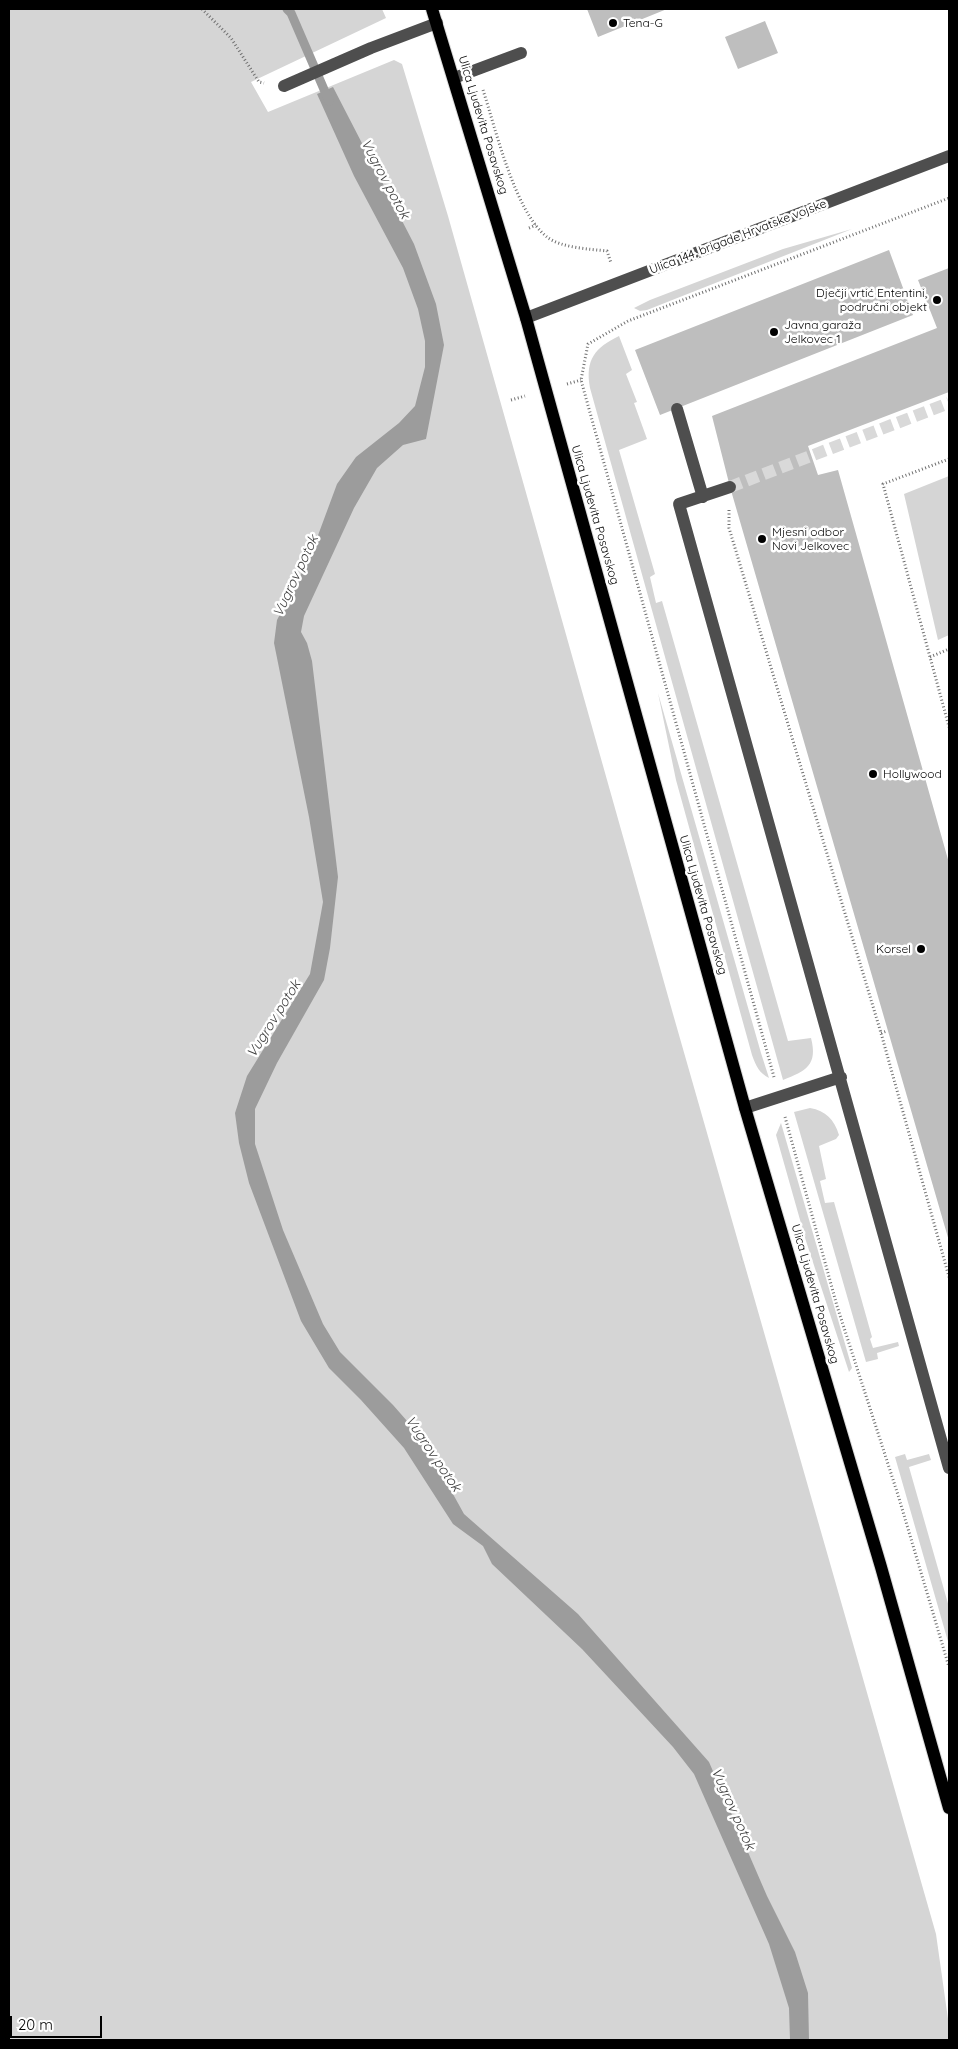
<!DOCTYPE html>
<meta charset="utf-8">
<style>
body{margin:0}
#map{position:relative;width:958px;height:2049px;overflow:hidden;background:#fff;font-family:Quicksand,sans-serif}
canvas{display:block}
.frame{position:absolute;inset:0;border:10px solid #000;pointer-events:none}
.scale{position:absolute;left:10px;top:2016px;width:92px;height:22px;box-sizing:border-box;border:2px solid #000;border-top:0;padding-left:6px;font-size:15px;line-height:18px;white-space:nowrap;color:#000;-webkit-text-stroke:4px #fff;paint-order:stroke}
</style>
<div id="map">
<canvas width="958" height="2049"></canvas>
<div class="frame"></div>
<div class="scale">20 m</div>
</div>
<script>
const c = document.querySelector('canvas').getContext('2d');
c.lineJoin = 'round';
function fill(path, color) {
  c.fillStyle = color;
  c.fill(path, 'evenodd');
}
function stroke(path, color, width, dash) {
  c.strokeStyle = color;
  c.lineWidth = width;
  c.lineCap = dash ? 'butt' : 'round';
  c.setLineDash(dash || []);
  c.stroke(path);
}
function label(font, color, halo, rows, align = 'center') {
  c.font = font + ' Quicksand,sans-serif';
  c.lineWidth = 5;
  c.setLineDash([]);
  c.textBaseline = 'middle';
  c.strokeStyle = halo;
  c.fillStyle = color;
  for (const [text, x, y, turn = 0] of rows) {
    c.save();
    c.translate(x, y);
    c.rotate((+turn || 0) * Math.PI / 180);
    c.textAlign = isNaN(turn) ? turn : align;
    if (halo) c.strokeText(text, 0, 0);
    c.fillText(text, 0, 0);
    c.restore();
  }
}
const green = new Path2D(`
 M9,9H382L386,18L251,82L268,112L394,60L402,64L448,216L673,1014L936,1934L949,2026V2040H9Z
 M852,229L647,310L640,311L634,308L650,300L783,249Z
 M619,336L632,370L626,374L637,402L634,403L647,439L619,450L655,574L650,577L656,603L662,601L788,1041L811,1038C818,1065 806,1071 783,1080L590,388C585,359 595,348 619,336Z
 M949,476V635L938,640L904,494Z
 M658,693L761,1053L769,1078C759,1073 756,1066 752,1055L676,780Z
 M810,1108C826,1111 834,1119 839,1135L836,1139L819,1146L826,1179L820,1181L825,1203L834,1202L872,1337L870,1339L873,1348L898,1342L899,1346L877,1353L878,1359L866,1362L794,1112Z
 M781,1123L852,1368L849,1372L806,1241L776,1135Z
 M905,1454L907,1460L929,1454L931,1460L909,1467L949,1607V1645L895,1457Z`);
const water = new Path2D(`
 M333,87L414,244L436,304L444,345L426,439L403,445L377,468L354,508L304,616L301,632L307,643L312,661L338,877L330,948L324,980L277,1063L255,1109V1144L283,1230L323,1324L340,1352L393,1405L422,1438L464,1514L578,1614L709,1762L767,1896L795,1952L808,1993L809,2040H790L789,2008L769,1944L694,1774L673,1747L582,1649L492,1564L483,1546L453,1524L404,1448L361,1400L329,1368L301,1321L249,1183L239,1143L235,1113L247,1076L310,974L323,902L309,817L274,643L277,620L310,557L337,484L356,457L399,423L415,406L425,367V341L418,309L403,268L354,176L317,94Z`);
const stream = new Path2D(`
 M287,9L291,13L329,101`);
const building = new Path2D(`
 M587,9H667L598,37Z
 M765,21L778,53L738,69L725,37Z
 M889,250L913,315L660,415L635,350Z
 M949,268V392L808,446L818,475L838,470L949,863V1241L730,487L712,416L937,328L918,280Z`);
const minorTunnel = new Path2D(`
 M730,487L949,403`);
const path = new Path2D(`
 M202,9L231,38L259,82L264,83
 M483,90C496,130 515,212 547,237C561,248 590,249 607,251L611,263
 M529,228L536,225
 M567,384L581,380
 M511,400L525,396
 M949,459L883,484L949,727
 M729,510V528L881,1033L949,1277
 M930,657L949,649
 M881,1033L887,1031
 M774,1077L581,380L588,344L628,321L949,198
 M785,1117L837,1306L898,1495L949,1667`);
const minor = new Path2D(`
 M454,78L521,53
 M284,86L371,48L437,23
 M526,318L949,156
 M677,409L703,497
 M730,487L679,504L949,1468
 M745,1108L841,1077`);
const major = new Path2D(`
 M432,9L526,318L745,1108L881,1567L949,1808`);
const markers = [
 [613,23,5,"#000"],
 [937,300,5,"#000"],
 [774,332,5,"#000"],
 [762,539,5,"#000"],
 [873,774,5,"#000"],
 [921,949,5,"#000"]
];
const poiNames = [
 ["Tena-G",623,23],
 ["Dječji vrtić Ententini,",927,293,"right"],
 ["područni objekt",927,307,"right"],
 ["Javna garaža",784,325],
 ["Jelkovec 1",784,339],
 ["Mjesni odbor",772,532],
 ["Novi Jelkovec",772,546],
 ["Hollywood",883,774],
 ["Korsel",911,949,"right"]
];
const streetNames = [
 ["Ulica Ljudevita Posavskog",483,125,73],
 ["Ulica 144. brigade Hrvatske vojske",738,237,-21],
 ["Ulica Ljudevita Posavskog",595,515,74],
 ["Ulica Ljudevita Posavskog",703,905,74],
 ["Ulica Ljudevita Posavskog",815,1294,74]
];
const waterNames = [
 ["Vugrov potok",385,179,62],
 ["Vugrov potok",296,576,-65],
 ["Vugrov potok",274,1019,-58],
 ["Vugrov potok",433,1454,56],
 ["Vugrov potok",733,1809,66]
];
fill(green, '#d5d5d5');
fill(water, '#9c9c9c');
stroke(stream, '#9c9c9c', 9);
fill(building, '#bebebe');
stroke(minorTunnel, '#d9d9d9', 12, [12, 6]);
stroke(major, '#dbdbdb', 14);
stroke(path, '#707070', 3, [1, 2.5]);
stroke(minor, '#4e4e4e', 12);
stroke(major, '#000', 12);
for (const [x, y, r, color] of markers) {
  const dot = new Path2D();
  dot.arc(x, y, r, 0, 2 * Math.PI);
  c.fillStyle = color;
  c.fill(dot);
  stroke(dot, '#fff', 2);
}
label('12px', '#000', '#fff', poiNames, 'left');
label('12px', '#000', '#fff', streetNames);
label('italic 14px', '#3d3d3d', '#fff', waterNames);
</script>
